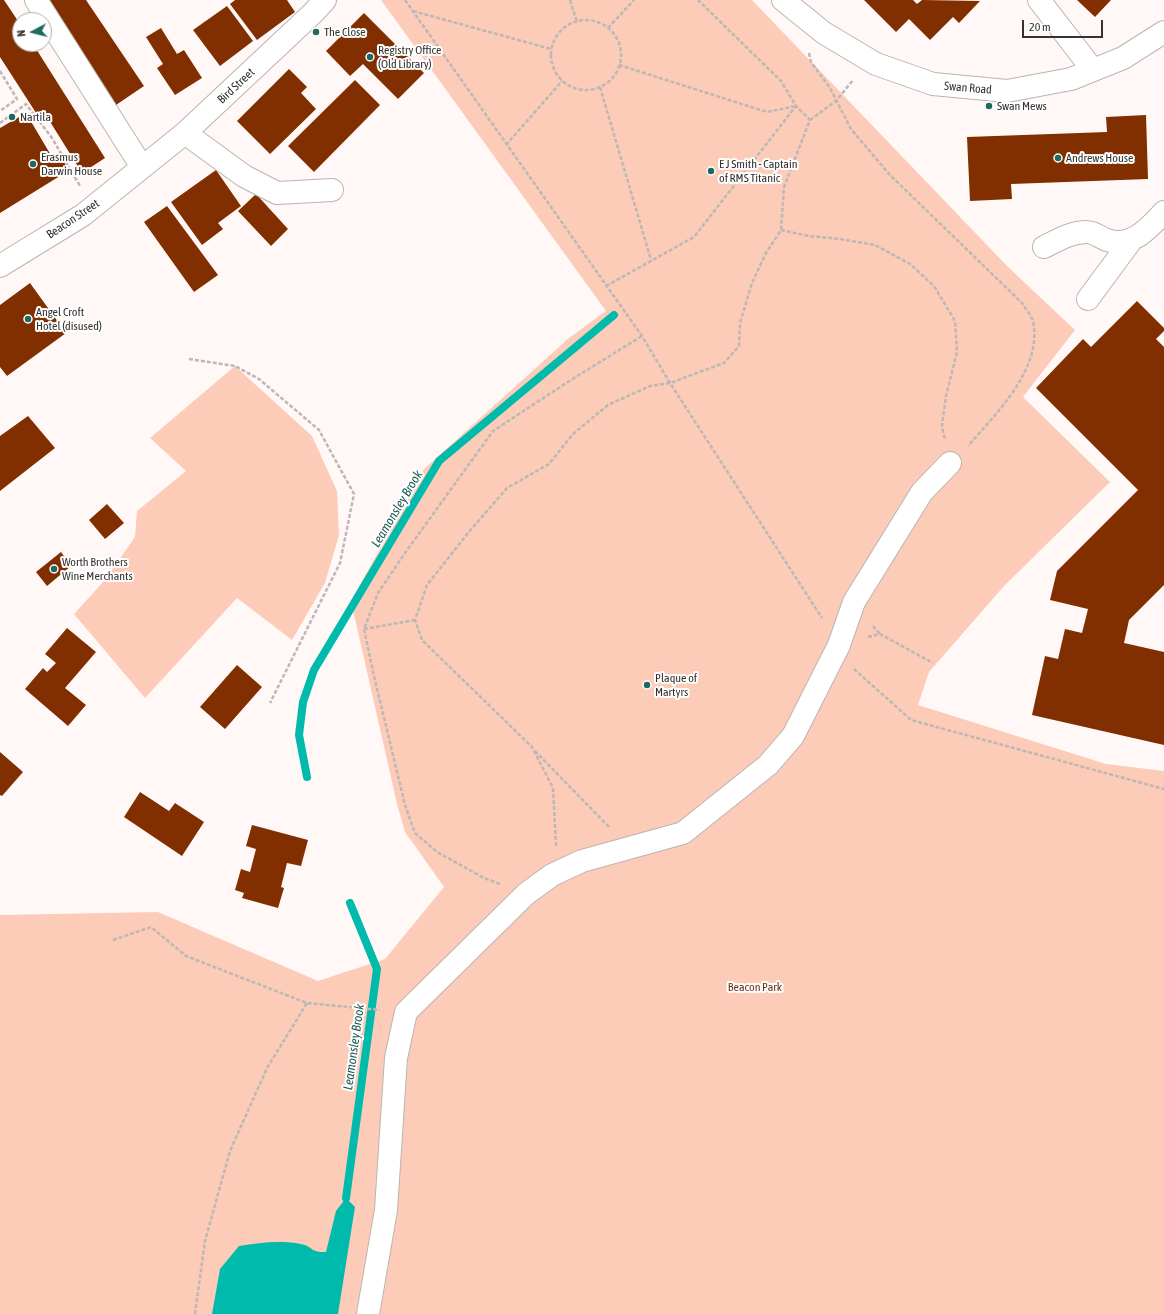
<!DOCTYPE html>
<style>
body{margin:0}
#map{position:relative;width:1164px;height:1314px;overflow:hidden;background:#fff8f6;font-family:"Asap Condensed",sans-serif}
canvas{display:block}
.north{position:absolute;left:12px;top:12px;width:40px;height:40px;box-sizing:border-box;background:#fff;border:1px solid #aeadac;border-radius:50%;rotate:263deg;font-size:11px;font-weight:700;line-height:16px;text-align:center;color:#353230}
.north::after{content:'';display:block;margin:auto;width:14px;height:18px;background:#1e6961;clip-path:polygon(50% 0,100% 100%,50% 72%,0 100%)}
.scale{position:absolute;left:1022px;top:20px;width:81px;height:18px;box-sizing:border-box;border:2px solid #353230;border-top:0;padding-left:5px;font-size:12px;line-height:14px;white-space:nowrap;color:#353230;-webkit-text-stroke:3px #fff;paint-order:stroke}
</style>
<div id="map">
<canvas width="1164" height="1314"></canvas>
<div class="north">N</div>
<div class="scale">20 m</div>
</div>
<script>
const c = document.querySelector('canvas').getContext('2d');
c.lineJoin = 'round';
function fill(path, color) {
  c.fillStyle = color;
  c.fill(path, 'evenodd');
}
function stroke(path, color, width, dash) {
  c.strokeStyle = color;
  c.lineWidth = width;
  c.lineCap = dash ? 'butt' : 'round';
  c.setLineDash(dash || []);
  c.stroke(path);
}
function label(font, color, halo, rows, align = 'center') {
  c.font = font + ' "Asap Condensed",sans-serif';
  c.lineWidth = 4;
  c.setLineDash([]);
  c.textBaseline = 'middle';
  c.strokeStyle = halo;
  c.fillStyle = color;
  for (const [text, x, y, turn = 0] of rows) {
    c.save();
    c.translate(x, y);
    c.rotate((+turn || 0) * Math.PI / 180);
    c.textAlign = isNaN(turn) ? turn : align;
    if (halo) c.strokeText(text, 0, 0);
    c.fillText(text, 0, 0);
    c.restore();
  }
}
const green = new Path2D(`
 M381,0H752L1008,267L1075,330L1023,397L1110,482L1004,586L929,672L918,705L1106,764L1164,771V1314H0V915L158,912L318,981L385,959L444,887L405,832L397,804L351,601L424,469L569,338L606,311Z
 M235,366L312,436L337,491L339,535L325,583L292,640L237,598L145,698L74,614L105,580L135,537L137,511L186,471L150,438Z`);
const water = new Path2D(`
 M346,1198L355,1207L338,1314H212L220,1269L239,1246C259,1243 280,1240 301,1244C313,1246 310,1253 326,1252L336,1211Z`);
const stream = new Path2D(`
 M307,777L299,735L303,702L314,670L439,461L614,315
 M346,1198L377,969L350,903`);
const building = new Path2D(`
 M0,0H4L20,24V44H33L105,158L82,173L44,112L38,116L0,57Z
 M46,0H86L144,86L116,105Z
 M235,0H287L295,12L257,40L230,4Z
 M864,0H913L917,4L922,0L980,1L959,23L953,17L930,40L909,19L896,32Z
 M1077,0H1111L1095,17Z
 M227,6L253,41L220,66L193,30Z
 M364,13L424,73L398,99L363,64L350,76L326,51Z
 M161,28L177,54L184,50L202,78L175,95L157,68L163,64L146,37Z
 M289,69L307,87L301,93L316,109L270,154L237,121Z
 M355,80L380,105L314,172L288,146Z
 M26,113L52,157L60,152L68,171L0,213V128Z
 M1146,115L1148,179L1011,184L1012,199L970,201L967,137L1107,132L1106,117Z
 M216,170L241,206L218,223L223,229L202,245L171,202Z
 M256,194L288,229L271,246L238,211Z
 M167,206L218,275L194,292L144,222Z
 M30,283L66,333L7,376L0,367V305Z
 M1137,301L1164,328V331L1156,339L1164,347V585L1129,620L1124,643L1164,652V745L1032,715L1045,656L1058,659L1065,629L1082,633L1088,609L1050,600L1057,571L1138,490L1036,388L1083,339L1091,347Z
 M28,416L55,448L0,491V436Z
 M107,504L124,523L105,539L89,520Z
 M61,552L71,566L47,586L36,572Z
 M67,628L96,652L65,688L86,705L68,726L25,689L43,668L47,672L56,663L45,654Z
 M237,665L262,687L225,729L200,707Z
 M0,752L23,772L2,796L0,795Z
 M140,792L169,811L175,803L204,822L182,856L124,817Z
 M252,825L308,840L301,866L287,863L281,887L284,888L278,908L242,898L244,893L235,890L241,869L250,872L256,849L246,846Z`);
const path = new Path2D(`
 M405,0L642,336L670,383L822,618
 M570,0L577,22
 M413,11L551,49
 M551 55a35 35 0 1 1 70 0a35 35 0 1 1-70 0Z
 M608,28L634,0
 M809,53L811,62L830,88L851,129L889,174L1022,303C1025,308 1031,315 1033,321C1043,369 996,413 968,446
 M619,65L767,112L796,106
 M0,71L17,99L0,111
 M600,87L651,260
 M810,120L836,101L853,80
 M0,123L26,104L52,138L80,186
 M506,145L562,81
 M781,230L809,236L840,239L875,245L910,264L934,286L955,321L957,352L946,396L942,426L945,440
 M606,286L694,237L796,106
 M189,359L235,366L259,379L319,430L354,494L340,563L270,703
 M873,626L880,634
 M364,629L415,620
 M868,637L880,634L933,663
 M854,669L911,720L1164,789
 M535,751L609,827
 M556,846L553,788L532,747L422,640L415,620L427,585L468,533L507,488L549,464L573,434L608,405L650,386L670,383L724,363L739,346L740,323L752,283L766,253L781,230L784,187L810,120L796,106L781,81L698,0
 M500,884L484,878L437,852L415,833L405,805L374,676L364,629L378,593L405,553L493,431L574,378L642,336
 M113,940L151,927L186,956L307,1003L380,1010
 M195,1314L205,1241L230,1151L267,1068L307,1003`);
const minor = new Path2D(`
 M36,0L142,167
 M783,0L824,33L876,64L933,84L1007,91L1071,79L1123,58L1164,32
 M1039,0L1093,70
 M185,133L244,176L277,193L332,190
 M1044,247C1058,240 1071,232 1087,232C1094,232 1101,238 1107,240C1131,249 1149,228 1164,212
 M0,266L83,215L185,133L312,14L325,0
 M1088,299L1130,242
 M368,1314L386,1210L396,1058L406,1012L526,894L552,875L582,861L683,833L768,765L793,736L839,645L854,602L922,492L950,463`);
const markers = [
 [316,32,4,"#1e6961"],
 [370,57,4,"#1e6961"],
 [989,106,4,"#1e6961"],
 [12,117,4,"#1e6961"],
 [1058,158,4,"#1e6961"],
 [33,164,4,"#1e6961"],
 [711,171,4,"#1e6961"],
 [28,319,4,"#1e6961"],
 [54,569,4,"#1e6961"],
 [647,685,4,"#1e6961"]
];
const poiNames = [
 ["The Close",324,32],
 ["Registry Office",378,50],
 ["(Old Library)",378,64],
 ["Swan Mews",997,106],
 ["Nartila",20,117],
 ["Erasmus",41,157],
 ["Darwin House",41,171],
 ["Andrews House",1066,158],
 ["E J Smith - Captain",719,164],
 ["of RMS Titanic",719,178],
 ["Angel Croft",36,312],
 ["Hotel (disused)",36,326],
 ["Worth Brothers",62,562],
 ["Wine Merchants",62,576],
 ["Plaque of",655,678],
 ["Martyrs",655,692]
];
const streetNames = [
 ["Bird Street",236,86,-43],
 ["Swan Road",968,88,5],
 ["Beacon Street",73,219,-34]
];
const parkNames = [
 ["Beacon Park",755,987]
];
const waterNames = [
 ["Leamonsley Brook",397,509,-59],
 ["Leamonsley Brook",354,1047,-82]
];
fill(green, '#fcccb9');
fill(water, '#00baac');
stroke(stream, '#00baac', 8);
fill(building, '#812e00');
stroke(minor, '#bbb4b1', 24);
stroke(path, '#bdb7b5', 2.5, [4, 2]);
stroke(minor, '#fff', 22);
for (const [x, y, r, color] of markers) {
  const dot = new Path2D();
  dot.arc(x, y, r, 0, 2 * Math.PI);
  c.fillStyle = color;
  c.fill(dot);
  stroke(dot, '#fff', 1.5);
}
label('12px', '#353230', '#fff', poiNames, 'left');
label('12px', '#353230', '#fff', streetNames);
label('12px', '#6b3015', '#fff', parkNames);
label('italic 13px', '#1f5b55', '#fff', waterNames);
</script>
